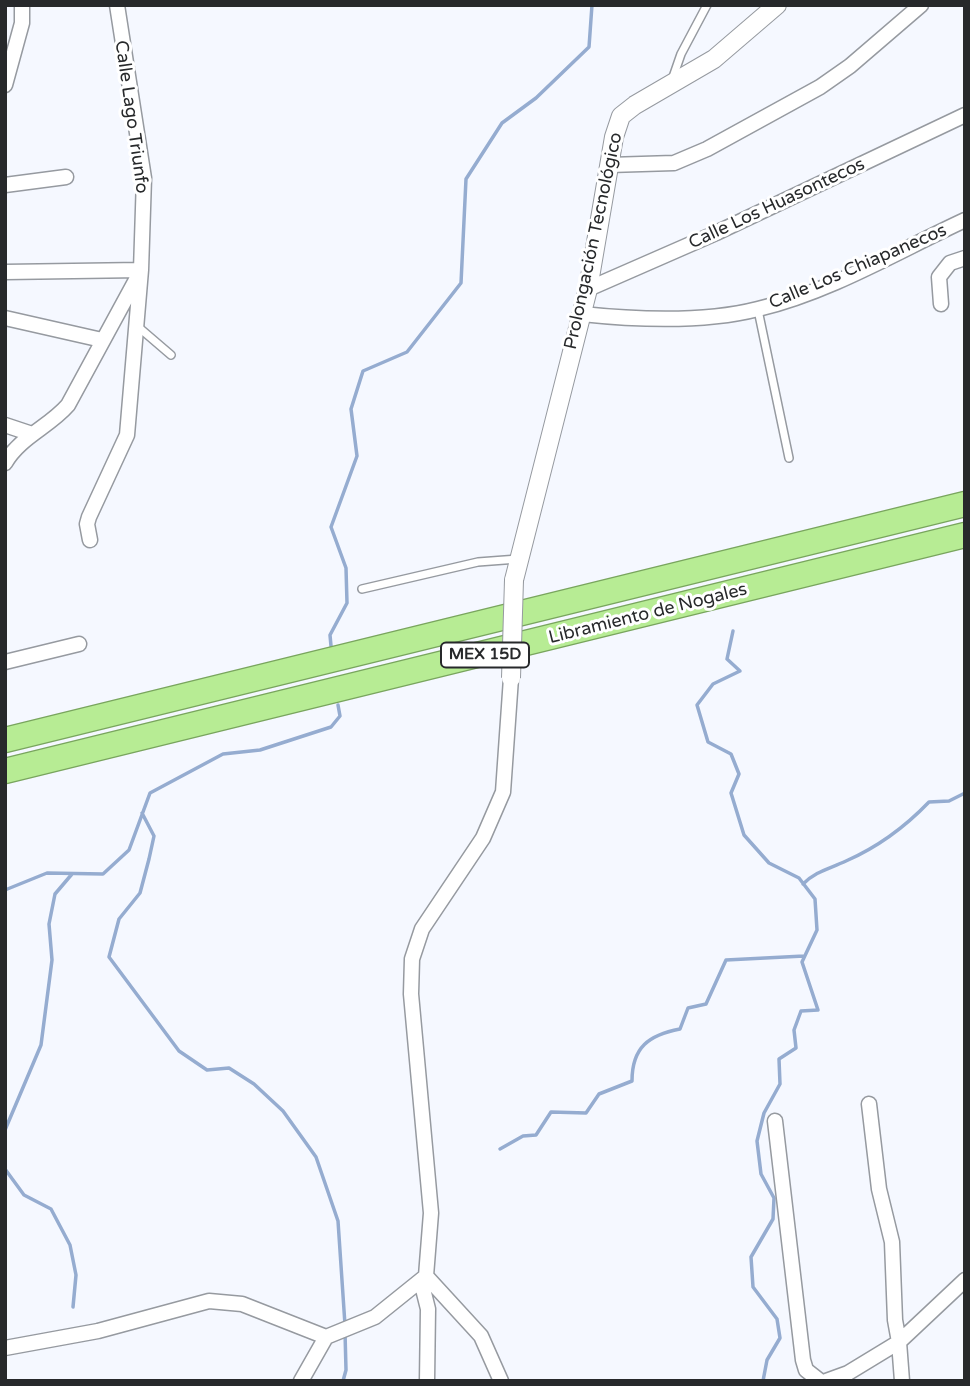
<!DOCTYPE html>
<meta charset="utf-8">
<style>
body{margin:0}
#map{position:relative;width:970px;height:1386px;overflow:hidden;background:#f5f8ff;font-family:"Varela Round",sans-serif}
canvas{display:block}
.frame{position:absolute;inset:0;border:7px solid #27292b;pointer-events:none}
</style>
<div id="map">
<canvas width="970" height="1386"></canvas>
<div class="frame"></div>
</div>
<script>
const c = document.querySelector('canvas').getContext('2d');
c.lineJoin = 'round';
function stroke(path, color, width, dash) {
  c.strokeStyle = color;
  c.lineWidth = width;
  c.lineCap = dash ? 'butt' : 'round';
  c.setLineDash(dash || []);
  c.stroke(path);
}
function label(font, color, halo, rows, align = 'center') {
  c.font = font + ' "Varela Round",sans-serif';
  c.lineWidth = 6;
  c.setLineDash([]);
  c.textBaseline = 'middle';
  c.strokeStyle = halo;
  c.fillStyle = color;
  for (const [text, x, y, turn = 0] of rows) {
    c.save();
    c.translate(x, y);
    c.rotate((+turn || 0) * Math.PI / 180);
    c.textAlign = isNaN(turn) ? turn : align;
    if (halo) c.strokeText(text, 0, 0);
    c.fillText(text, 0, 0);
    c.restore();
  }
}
const stream = new Path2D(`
 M733,631L727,659L740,671L713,684L697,705L708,742L731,754L739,774L731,793L744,835L769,863L799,878L815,899L817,930L802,962L818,1010L801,1011L794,1030L796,1048L779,1059L780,1084L764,1113L757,1141L761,1174L774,1198L773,1219L751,1257L753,1287L777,1319L780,1338L767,1360L763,1381
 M331,646L330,635L347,603L346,568L331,527L357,456L351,409L363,371L407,352L461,283L466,179L502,123L536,98L589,47L592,5
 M142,813L154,836L149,859L140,893L119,919L109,957L179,1051L207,1070L229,1068L254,1084L283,1111L316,1157L338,1221L345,1325
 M803,884C816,871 829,869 846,861C878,847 905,827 929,802L949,801L965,793
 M5,890L47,873L103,874L129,850L150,793L223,754L260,750L331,727L340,716L338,705
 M5,1130L41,1045L52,960L49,924L55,894L72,874
 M500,1149L523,1136L536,1135L551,1112L586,1113L599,1094L632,1081C632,1047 649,1035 680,1029L688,1008L706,1004L726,960L804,956
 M5,1169L24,1195L51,1209L70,1245L76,1275L73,1307
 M343,1381L346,1370L345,1332`);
const service = new Path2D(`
 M672,80L681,54L707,5
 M758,310L789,458
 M136,325L171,355
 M362,589L478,562L518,559`);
const minor = new Path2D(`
 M5,85L22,23V5
 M609,165L674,163L707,149L820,87L850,66L921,5
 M5,185L66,177
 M5,272L141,270
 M588,289L716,233L965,115
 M941,304L939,277L950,263L965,258
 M582,314C638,320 703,323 758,309C830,292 898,251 965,220
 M5,318L102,340
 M5,425L32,434
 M5,463C20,437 49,427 68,405L137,278
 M90,540L87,524L89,517L127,435L141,270L144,178L117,5
 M5,662L79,644
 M775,1121L803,1360L806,1370L820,1381
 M426,1276L481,1336L501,1381
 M421,1281L428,1309L427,1381
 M5,1348L98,1331L209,1301L242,1304L326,1337
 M301,1381L326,1337L375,1317L426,1276L431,1213L411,994L412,959L422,929L483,838L503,792L511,678
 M826,1381L848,1373L899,1342L895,1320L892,1242L879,1189L869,1104
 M902,1381L899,1342L965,1280`);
const tertiary = new Path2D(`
 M514,580L588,289L614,137L621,116L635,105L714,59L777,5`);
const trunk = new Path2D(`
 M5,740L965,504
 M5,771L965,535`);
const tertiaryBridge = new Path2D(`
 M511,678L514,580`);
const shields = [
 [485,655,88]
];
const shieldNames = [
 ["MEX 15D",485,655]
];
const streetNames = [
 ["Calle Lago Triunfo",131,117,82],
 ["Calle Los Huasontecos",777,204,-25],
 ["Prolongación Tecnológico",594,241,-78],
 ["Calle Los Chiapanecos",858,267,-23],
 ["Libramiento de Nogales",648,614,-14]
];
stroke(stream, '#95acd0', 3.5);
stroke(service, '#969aa0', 10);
stroke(minor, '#969aa0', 17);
stroke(tertiary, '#969aa0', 20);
stroke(trunk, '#79a55e', 27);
stroke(service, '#fff', 7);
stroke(minor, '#fff', 14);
stroke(tertiary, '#fff', 18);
stroke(trunk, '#b7ec94', 24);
stroke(tertiaryBridge, '#969aa0', 20, []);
stroke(tertiaryBridge, '#fff', 18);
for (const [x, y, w] of shields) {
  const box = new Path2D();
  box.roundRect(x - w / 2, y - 12.5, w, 25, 5);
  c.fillStyle = '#fff';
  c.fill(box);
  stroke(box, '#27292b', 2);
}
label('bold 16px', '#27292b', null, shieldNames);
label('18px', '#27292b', '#fff', streetNames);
</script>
